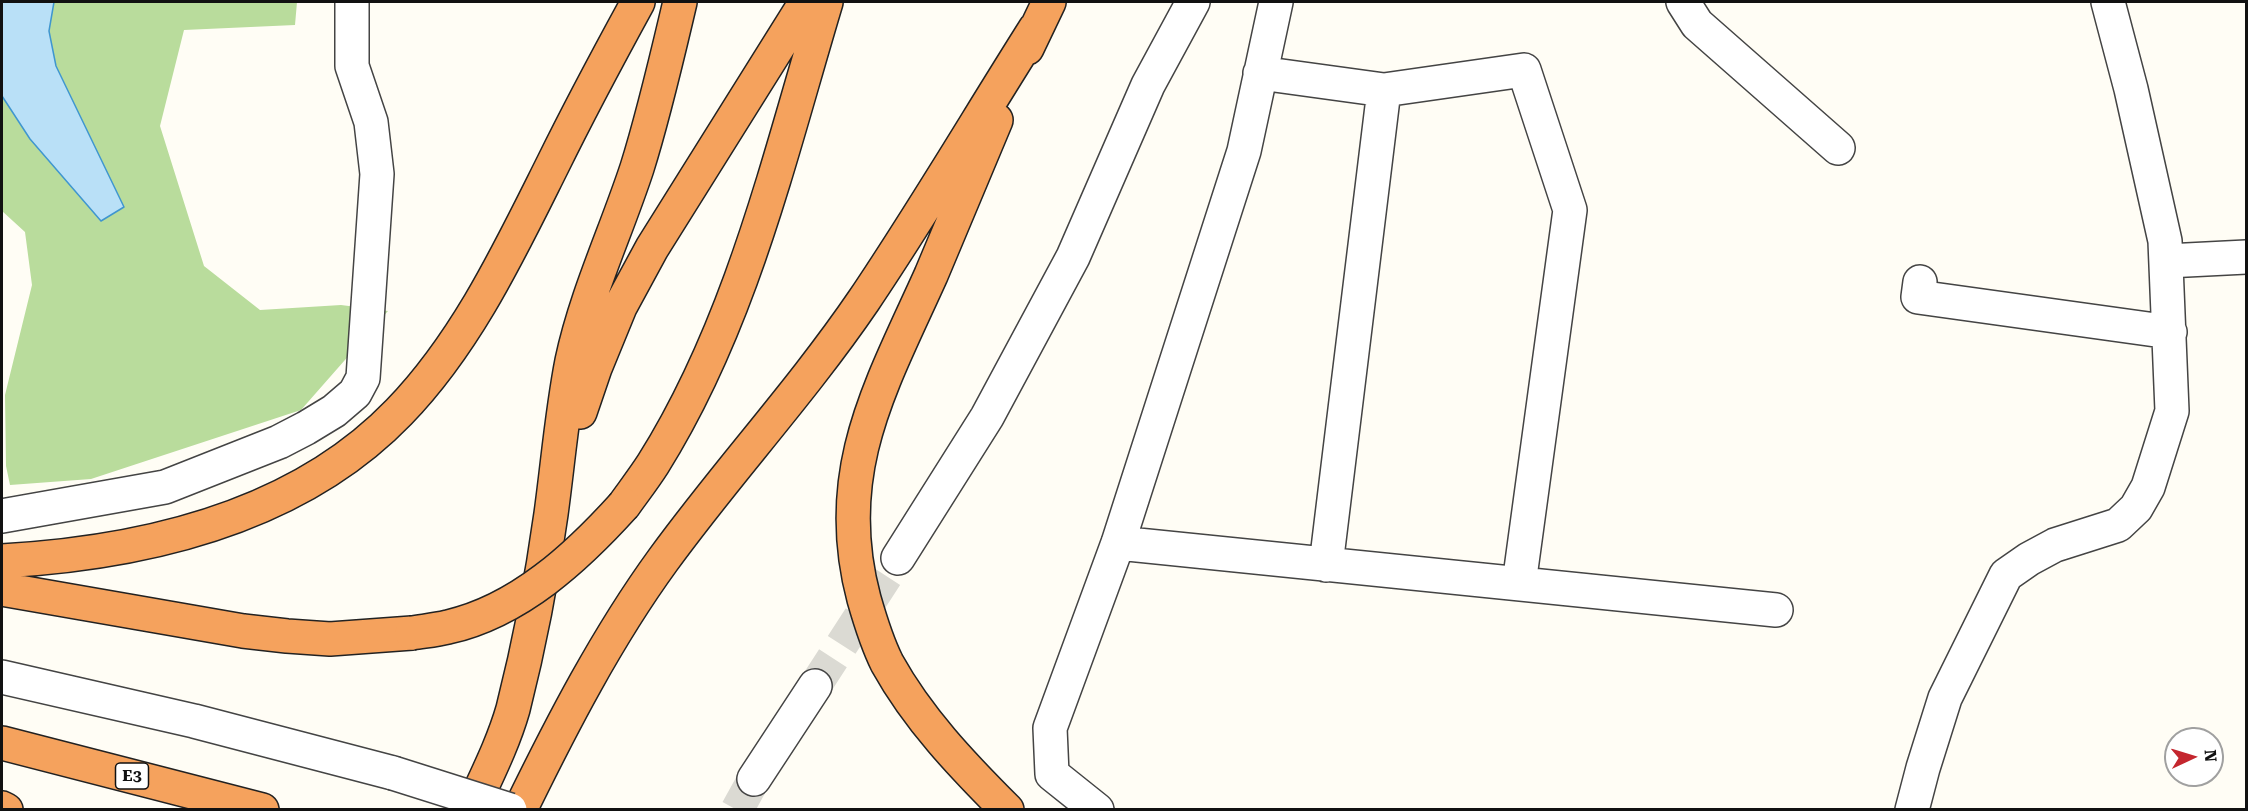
<!DOCTYPE html>
<style>
body{margin:0}
#map{position:relative;width:2248px;height:811px;overflow:hidden;background:#fffdf5;font-family:"Roboto Serif",serif}
canvas{display:block}
.frame{position:absolute;inset:0;border:3px solid #111;pointer-events:none}
.north{position:absolute;left:2164px;top:727px;width:60px;height:60px;box-sizing:border-box;background:#fff;border:2px solid #a0a0a0;border-radius:50%;rotate:86deg;font-size:16px;font-weight:700;line-height:24px;text-align:center;color:#111}
.north::after{content:'';display:block;margin:auto;width:21px;height:27px;background:#c4262e;clip-path:polygon(50% 0,100% 100%,50% 72%,0 100%)}
</style>
<div id="map">
<canvas width="2248" height="811"></canvas>
<div class="frame"></div>
<div class="north">N</div>
</div>
<script>
const c = document.querySelector('canvas').getContext('2d');
c.lineJoin = 'round';
function fill(path, color) {
  c.fillStyle = color;
  c.fill(path, 'evenodd');
}
function stroke(path, color, width, dash) {
  c.strokeStyle = color;
  c.lineWidth = width;
  c.lineCap = dash ? 'butt' : 'round';
  c.setLineDash(dash || []);
  c.stroke(path);
}
function label(font, color, halo, rows, align = 'center') {
  c.font = font + ' "Roboto Serif",serif';
  c.lineWidth = 6;
  c.setLineDash([]);
  c.textBaseline = 'middle';
  c.strokeStyle = halo;
  c.fillStyle = color;
  for (const [text, x, y, turn = 0] of rows) {
    c.save();
    c.translate(x, y);
    c.rotate((+turn || 0) * Math.PI / 180);
    c.textAlign = isNaN(turn) ? turn : align;
    if (halo) c.strokeText(text, 0, 0);
    c.fillText(text, 0, 0);
    c.restore();
  }
}
const forest = new Path2D(`
 M54,2H297L295,25L184,30L160,126L204,266L260,310L341,305L388,311L301,410L91,479L10,485L6,466L5,395L32,285L25,232L2,211V96L30,139L101,221L124,207L56,66L49,31Z`);
const water = new Path2D(`
 M2,2H54L49,31L56,66L124,207L101,221L30,139L2,96Z`);
const minorTunnel = new Path2D(`
 M815,686L898,558
 M737,810L754,779`);
const minor = new Path2D(`
 M1683,2L1697,24L1838,148
 M1260,73L1384,90L1524,70L1570,210L1519,584
 M2167,261L2246,257
 M1920,282L1918,297L2170,332
 M2,516L165,487L279,442L306,428L334,411L355,393L363,378L377,174L371,122L352,66V2
 M1118,543L1776,610
 M898,558L987,417L1073,257L1148,85L1193,2
 M1326,565L1384,90
 M2,677L194,721L393,773
 M754,779L815,686
 M1097,810L1052,774L1050,728L1118,543L1244,151L1276,2
 M1912,810L1923,768L1945,698L2006,575L2029,559L2055,545L2118,525L2136,508L2148,487L2172,411L2165,241L2131,89L2108,2`);
const highway = new Path2D(`
 M1027,48L1049,2
 M996,120C974,172 953,223 931,275C881,386 830,472 864,599C870,620 877,643 887,663C918,719 962,765 1007,810
 M580,412L595,368L620,307L652,248L806,2
 M624,505C634,491 644,478 653,464C741,324 779,158 826,2
 M2,561C144,553 297,518 399,412C467,342 510,250 553,164C580,109 609,55 638,2
 M2,589L243,631L287,636L330,639L412,633
 M2,743L262,810
 M2,808L6,810
 M471,810C486,777 503,744 513,709C529,646 542,579 551,514C558,463 562,412 572,361C586,295 616,232 637,168C654,114 667,57 680,2
 M520,810C562,724 607,637 663,560C727,472 802,391 864,300C924,211 978,119 1035,29`);
const minorBridge = new Path2D(`
 M393,773L510,810`);
const highwayBridge = new Path2D(`
 M412,633C424,631 436,630 448,627C519,611 577,557 624,505`);
const shields = [
 [132,776,33]
];
const shieldNames = [
 ["E3",132,776]
];
fill(forest, '#b9dc9c');
fill(water, '#b9e0f7');
stroke(water, '#3f96cf', 1.5);
stroke(minorTunnel, '#dbdad3', 33, [33, 16]);
stroke(minor, '#444', 36);
stroke(highway, '#222', 36);
stroke(minor, '#fff', 33);
stroke(highway, '#f5a25d', 33);
stroke(minorBridge, '#444', 36, []);
stroke(highwayBridge, '#222', 36, []);
stroke(minorBridge, '#fff', 33);
stroke(highwayBridge, '#f5a25d', 33);
for (const [x, y, w] of shields) {
  const box = new Path2D();
  box.roundRect(x - w / 2, y - 13, w, 26, 4.5);
  c.fillStyle = '#fff';
  c.fill(box);
  stroke(box, '#111', 1.5);
}
label('bold 16px', '#111', null, shieldNames);
</script>
